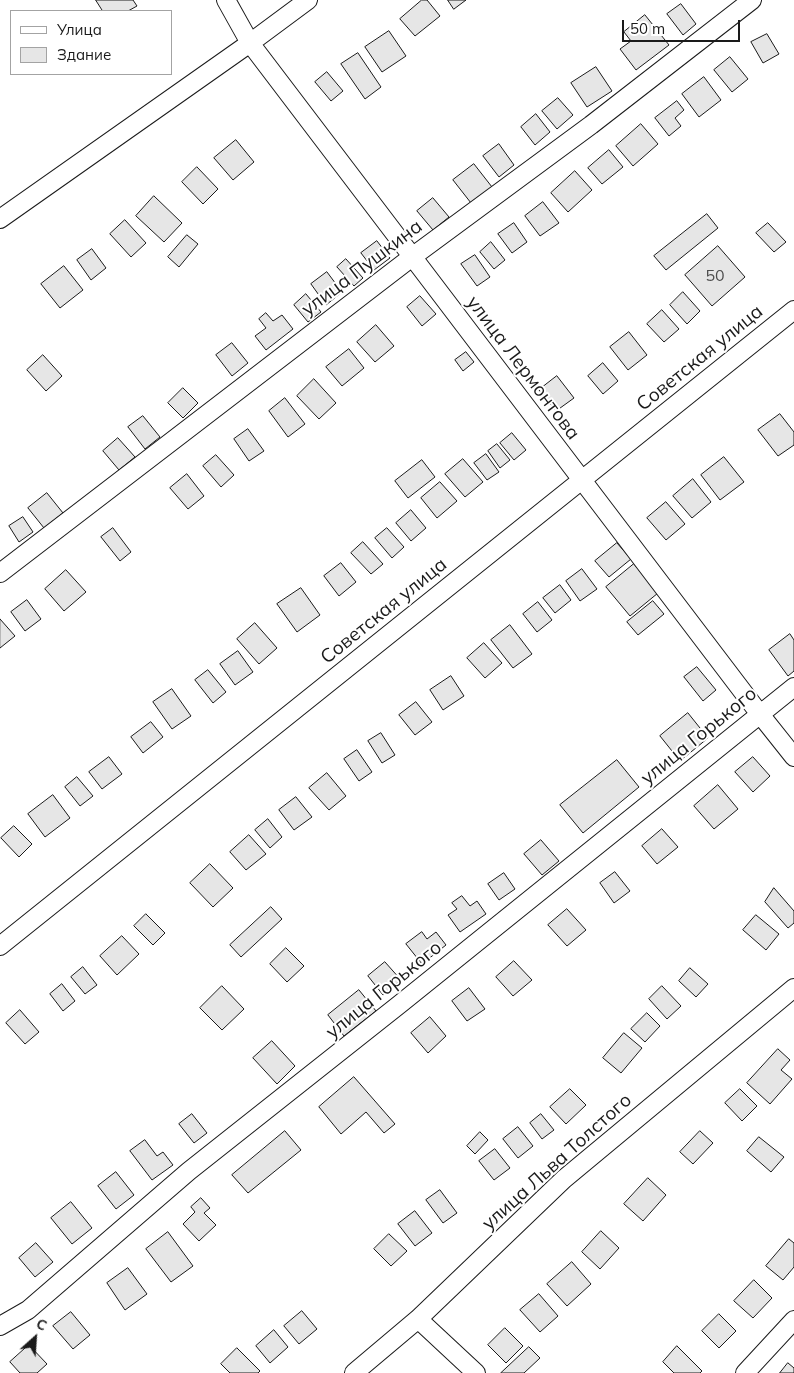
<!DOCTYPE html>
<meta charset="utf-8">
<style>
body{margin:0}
#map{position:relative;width:794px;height:1373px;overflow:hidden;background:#fff;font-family:Mulish,sans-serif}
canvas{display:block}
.legend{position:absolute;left:10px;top:10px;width:162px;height:65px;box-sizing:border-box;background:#fff;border:1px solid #a3a3a3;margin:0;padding:6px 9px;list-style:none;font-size:15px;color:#1a1a1a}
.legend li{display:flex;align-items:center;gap:10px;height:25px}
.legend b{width:25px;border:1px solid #a3a3a3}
.north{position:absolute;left:10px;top:1313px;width:50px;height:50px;-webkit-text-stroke:4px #fff;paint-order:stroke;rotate:26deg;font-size:14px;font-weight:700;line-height:20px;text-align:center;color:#1a1a1a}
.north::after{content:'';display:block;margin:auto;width:18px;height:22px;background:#1a1a1a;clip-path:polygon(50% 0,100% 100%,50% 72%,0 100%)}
.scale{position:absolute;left:622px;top:20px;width:118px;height:22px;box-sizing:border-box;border:2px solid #1a1a1a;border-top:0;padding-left:6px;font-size:15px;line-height:18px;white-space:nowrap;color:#1a1a1a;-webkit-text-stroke:4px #fff;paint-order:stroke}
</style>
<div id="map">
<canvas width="794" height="1373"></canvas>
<ul class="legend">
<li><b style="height:6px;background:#fff"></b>Улица</li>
<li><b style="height:14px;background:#e6e6e6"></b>Здание</li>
</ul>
<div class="north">С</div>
<div class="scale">50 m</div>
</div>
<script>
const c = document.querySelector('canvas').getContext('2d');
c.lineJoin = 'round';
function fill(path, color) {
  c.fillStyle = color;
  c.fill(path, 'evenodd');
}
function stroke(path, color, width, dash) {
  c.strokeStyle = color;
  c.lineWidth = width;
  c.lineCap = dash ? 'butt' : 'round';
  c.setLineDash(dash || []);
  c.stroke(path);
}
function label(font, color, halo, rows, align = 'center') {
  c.font = font + ' Mulish,sans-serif';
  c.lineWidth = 4;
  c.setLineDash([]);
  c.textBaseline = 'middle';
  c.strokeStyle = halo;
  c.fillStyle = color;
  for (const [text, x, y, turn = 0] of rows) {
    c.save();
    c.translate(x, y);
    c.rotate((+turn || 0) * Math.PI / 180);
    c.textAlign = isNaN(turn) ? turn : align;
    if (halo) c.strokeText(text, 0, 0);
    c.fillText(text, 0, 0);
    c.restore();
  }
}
const building = new Path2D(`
 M96,0H133L137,6L128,11H103Z
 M422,0H427L440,16L415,36L400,19Z
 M448,0H466L454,9Z
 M681,4L696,24L683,35L667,14Z
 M645,15L669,45L636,70L620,49L631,41L624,32Z
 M389,31L406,56L382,72L365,47Z
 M767,34L779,54L763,63L751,42Z
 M358,53L381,87L365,99L341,64Z
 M730,57L748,79L732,92L714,70Z
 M596,67L612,91L587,107L571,83Z
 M327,72L343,91L331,101L315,82Z
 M704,77L721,100L699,117L682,94Z
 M558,98L573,115L557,129L542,111Z
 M677,101L684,110L675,118L681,126L669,136L655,118Z
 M536,114L550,132L535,145L521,127Z
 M641,124L658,144L633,166L616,146Z
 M236,140L254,162L233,180L214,158Z
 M499,144L514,165L499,177L483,156Z
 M609,150L623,167L602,184L588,168Z
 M474,164L492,187L471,203L453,180Z
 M197,167L218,189L203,204L182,182Z
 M575,171L592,190L568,212L551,193Z
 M154,196L182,223L164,242L136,216Z
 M433,198L449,217L433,230L417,211Z
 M543,202L559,223L540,236L525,216Z
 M707,214L718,228L666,270L654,256Z
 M125,220L146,243L131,257L110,234Z
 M514,223L527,242L512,253L498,234Z
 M768,223L786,242L774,252L756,233Z
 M187,235L198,244L179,267L168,257Z
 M377,241L390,258L374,270L361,253Z
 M491,242L505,260L494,269L480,252Z
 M718,246L745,277L712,306L685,275Z
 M92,249L106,268L91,280L77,260Z
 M475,255L490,277L477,286L461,264Z
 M346,259L363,278L354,286L337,267Z
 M64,266L83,290L60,308L41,284Z
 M327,272L342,292L326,305L311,284Z
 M683,292L700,311L687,324L670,305Z
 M306,294L321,312L308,322L294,305Z
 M420,296L436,314L422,326L407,307Z
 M662,310L679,329L664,342L647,324Z
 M266,313L273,321L282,315L293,329L266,350L255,336L266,328L259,319Z
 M376,325L394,346L375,362L357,342Z
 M629,332L647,355L628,370L610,347Z
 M232,343L248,363L232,376L216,355Z
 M349,349L364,368L342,386L326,367Z
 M466,352L474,362L463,371L455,360Z
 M43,355L62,376L46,391L27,370Z
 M603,363L618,381L603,394L588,376Z
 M557,376L574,398L556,411L539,390Z
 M314,379L336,403L319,419L297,396Z
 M183,388L198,403L183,418L168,403Z
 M285,398L305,424L288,437L269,411Z
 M780,414L794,432V445L778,456L758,430Z
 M143,416L160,437L145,449L128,427Z
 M248,429L264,451L249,461L234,439Z
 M512,433L526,450L514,460L500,443Z
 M118,438L135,457L119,470L103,451Z
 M497,444L510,460L500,468L488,451Z
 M486,454L499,472L487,480L474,463Z
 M216,455L234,475L221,487L203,466Z
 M724,457L744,482L720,500L701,475Z
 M463,459L483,482L465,497L445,474Z
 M422,460L435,477L408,498L395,481Z
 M187,474L204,496L188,509L170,488Z
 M693,479L711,502L692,518L673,496Z
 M440,482L457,501L437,518L421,498Z
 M47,493L63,513L44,528L28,508Z
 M666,502L685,524L666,540L647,518Z
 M411,510L426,528L411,541L396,523Z
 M23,517L33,532L19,542L9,526Z
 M113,528L131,552L120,561L101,537Z
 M387,528L404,547L392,558L375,538Z
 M363,542L383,564L371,574L351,553Z
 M617,543L631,559L609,577L595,561Z
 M341,563L356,582L339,596L324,576Z
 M634,564L658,593L630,616L606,587Z
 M582,569L597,589L580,601L566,581Z
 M66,570L86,592L64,611L45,589Z
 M560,585L571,600L555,613L543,598Z
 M301,588L320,615L297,632L277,604Z
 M27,600L41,619L25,631L11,612Z
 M653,601L664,614L638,635L627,622Z
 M538,602L552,620L537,632L523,614Z
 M0,619L15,636L0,648Z
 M255,623L277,648L259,664L237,639Z
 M510,625L532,654L513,668L491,640Z
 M790,634L794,640V671L788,676L769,650Z
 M484,643L502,663L485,678L467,658Z
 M238,651L253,672L235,685L220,664Z
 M697,667L716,690L703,701L684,677Z
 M208,670L226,692L213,703L195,680Z
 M451,676L464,696L443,710L430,690Z
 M172,689L191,716L172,729L153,702Z
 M416,702L432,722L415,735L399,715Z
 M688,713L708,738L680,761L660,736Z
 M151,722L163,737L143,753L131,737Z
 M381,733L395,755L382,763L368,741Z
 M357,750L372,772L359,781L344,759Z
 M109,757L122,774L102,789L89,772Z
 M753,757L770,776L753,792L735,772Z
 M617,760L639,787L583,833L560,805Z
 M327,773L346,796L329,810L309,788Z
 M77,777L93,796L80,806L65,787Z
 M718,785L738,809L714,829L694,806Z
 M53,795L70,818L45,837L28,814Z
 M296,797L312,817L294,830L279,810Z
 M268,819L282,837L270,848L255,830Z
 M14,826L32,844L19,857L1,838Z
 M662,829L678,847L657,864L642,846Z
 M249,835L266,854L246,870L230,852Z
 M541,840L559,861L542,875L524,854Z
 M210,864L233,888L213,907L190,883Z
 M615,872L630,891L614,903L600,883Z
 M504,873L515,889L499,900L488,884Z
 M774,888L794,911V923L788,928L765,902Z
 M462,896L470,906L477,901L486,914L460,932L448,915L457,909L452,903Z
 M271,907L282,919L241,957L230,945Z
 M567,909L586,930L567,946L548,925Z
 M146,914L165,933L153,945L134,926Z
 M756,915L779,934L766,950L743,930Z
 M422,932L427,939L436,932L446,945L422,964L406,944Z
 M122,936L139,954L117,975L100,956Z
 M286,948L304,966L287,982L270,964Z
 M514,961L532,980L513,996L496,977Z
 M385,962L401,980L383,995L368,976Z
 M83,967L97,985L85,994L71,977Z
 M690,968L708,984L696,997L679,981Z
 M62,984L75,1001L63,1011L50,994Z
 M222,986L244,1009L222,1030L200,1008Z
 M662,986L681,1006L667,1019L649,999Z
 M469,988L485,1009L467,1021L452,1001Z
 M359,990L376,1011L344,1036L328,1015Z
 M20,1010L39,1032L25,1044L6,1023Z
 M647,1013L660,1026L645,1042L631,1029Z
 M430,1017L446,1036L428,1053L411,1033Z
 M624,1033L642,1048L621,1073L603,1058Z
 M272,1041L295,1066L277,1084L253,1058Z
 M778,1049L790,1060L781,1070L792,1079L770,1104L747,1083Z
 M354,1077L395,1124L384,1133L366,1112L341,1134L319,1107Z
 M570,1089L586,1105L566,1124L550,1107Z
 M740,1089L757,1106L742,1121L725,1103Z
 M192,1114L207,1133L194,1143L179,1124Z
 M541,1114L554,1130L542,1139L530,1123Z
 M518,1127L533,1146L518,1158L503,1139Z
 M285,1131L301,1150L248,1193L232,1175Z
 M700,1131L713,1143L693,1164L680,1152Z
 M480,1132L488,1140L475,1154L467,1146Z
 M759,1137L784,1157L771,1172L747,1151Z
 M145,1140L157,1156L163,1152L173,1165L152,1180L130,1151Z
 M495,1149L510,1168L494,1180L479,1161Z
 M116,1172L134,1195L116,1209L98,1186Z
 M648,1178L666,1195L643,1221L624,1204Z
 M440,1190L457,1213L443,1223L426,1200Z
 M201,1198L210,1208L204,1213L216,1225L199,1241L183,1224L195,1212L191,1207Z
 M71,1202L92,1228L72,1244L51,1218Z
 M415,1211L432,1233L415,1246L398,1224Z
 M601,1231L619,1248L600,1269L582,1252Z
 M168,1232L193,1266L171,1282L146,1249Z
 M389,1234L407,1251L391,1266L374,1249Z
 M789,1239L794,1243V1267L783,1280L766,1266Z
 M36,1243L53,1262L35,1277L19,1258Z
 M572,1262L591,1284L567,1306L547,1284Z
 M128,1268L147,1294L125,1310L107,1283Z
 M754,1280L772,1298L753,1318L734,1301Z
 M539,1294L558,1316L540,1332L520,1310Z
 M302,1311L317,1329L299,1344L284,1326Z
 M71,1312L90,1335L73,1349L53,1326Z
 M719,1314L736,1331L719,1348L702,1331Z
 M505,1328L523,1346L506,1363L488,1345Z
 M274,1330L288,1347L270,1363L256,1346Z
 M29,1345L47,1364L37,1373H20L10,1362Z
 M677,1346L702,1371L700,1373H674L663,1362Z
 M529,1347L540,1358L524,1373H501Z
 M237,1348L260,1371L258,1373H230L221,1364Z
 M788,1363L794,1368V1373H780Z`);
const minor = new Path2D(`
 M226,0L250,43L759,713L794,757
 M0,219L250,43L308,0
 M0,573L412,257L591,125L752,0
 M0,946L794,310
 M418,1319L476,1373
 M0,1326L28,1310L189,1171L400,1004L794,687
 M354,1373L418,1319L564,1179L794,988
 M745,1373L794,1320`);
const numberNames = [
 ["50",715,276]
];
const streetNames = [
 ["улица Пушкина",362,268,-37],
 ["Советская улица",700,358,-39],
 ["улица Лермонтова",523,368,53],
 ["Советская улица",384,611,-39],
 ["улица Горького",699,736,-39],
 ["улица Горького",384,990,-39],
 ["улица Льва Толстого",557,1162,-42]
];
fill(building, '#e6e6e6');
stroke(building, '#1a1a1a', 1);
stroke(minor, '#1a1a1a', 20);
stroke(minor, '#fff', 18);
label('16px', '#4d4d4d', null, numberNames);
label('19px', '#1a1a1a', '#fff', streetNames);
</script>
